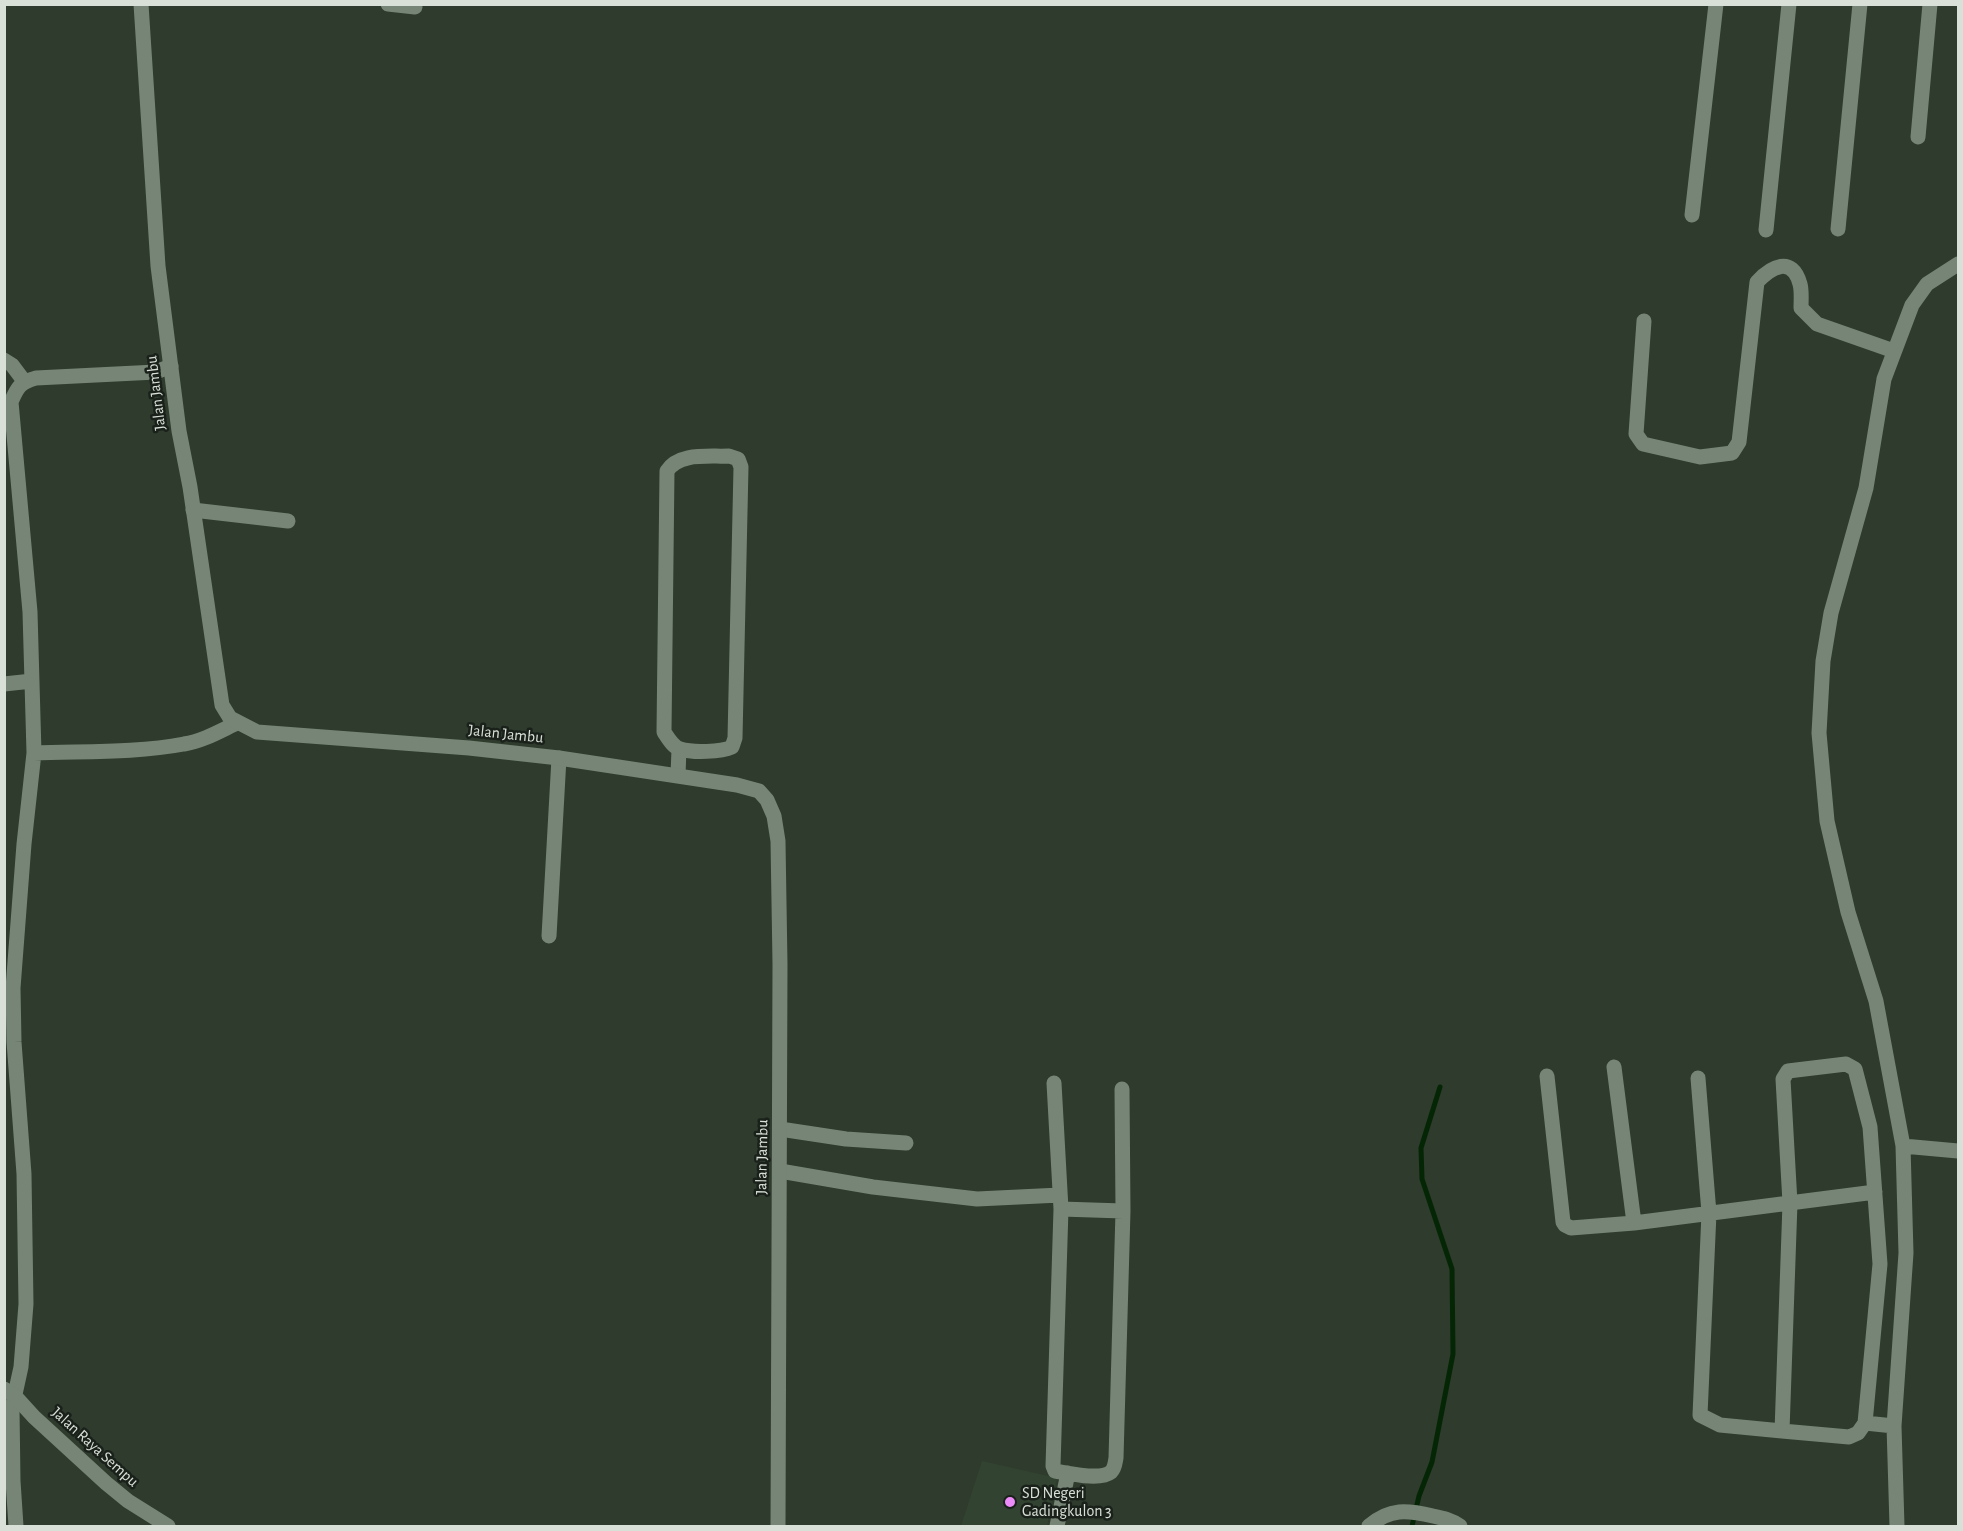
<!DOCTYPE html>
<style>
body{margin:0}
#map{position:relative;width:1963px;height:1531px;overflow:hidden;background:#2e3b2d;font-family:"Alegreya Sans",sans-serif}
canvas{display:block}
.frame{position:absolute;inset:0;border:6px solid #d8e0d7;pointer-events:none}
</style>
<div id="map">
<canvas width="1963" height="1531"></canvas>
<div class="frame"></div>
</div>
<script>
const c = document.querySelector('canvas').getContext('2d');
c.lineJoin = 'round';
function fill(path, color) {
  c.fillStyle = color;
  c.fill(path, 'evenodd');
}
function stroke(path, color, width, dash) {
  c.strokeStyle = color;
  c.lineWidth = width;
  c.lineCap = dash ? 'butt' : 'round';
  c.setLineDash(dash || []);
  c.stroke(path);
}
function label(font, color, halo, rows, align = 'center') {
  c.font = font + ' "Alegreya Sans",sans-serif';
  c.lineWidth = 5;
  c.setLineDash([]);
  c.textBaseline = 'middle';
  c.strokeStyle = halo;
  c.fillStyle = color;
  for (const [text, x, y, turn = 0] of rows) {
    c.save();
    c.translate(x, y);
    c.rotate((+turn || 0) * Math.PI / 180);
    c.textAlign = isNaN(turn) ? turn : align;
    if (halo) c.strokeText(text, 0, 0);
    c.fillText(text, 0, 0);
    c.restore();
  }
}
const built = new Path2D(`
 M982,1461L1057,1478L1047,1526H961Z`);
const stream = new Path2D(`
 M1412,1526L1419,1496L1432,1462L1453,1354L1452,1269L1422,1179L1421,1148L1440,1087`);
const minor = new Path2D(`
 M388,4L415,7
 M1918,137L1930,4
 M1692,215L1716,4
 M1838,229L1860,4
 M1766,230L1789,4
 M1644,321L1636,434L1643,444L1700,457L1732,453L1739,442L1757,282C1771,267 1792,255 1800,284C1802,291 1801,300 1801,308L1817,324L1894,351
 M4,360L12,365L24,381
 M729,456L738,459L741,467L735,738L732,747C721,752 693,753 680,749C673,747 668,738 664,732L667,471C679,452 709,457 729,456Z
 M193,510L288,521
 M4,684L32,681
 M34,753C83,751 137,753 184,744C203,741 220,731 237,723
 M678,775L679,749
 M549,936L559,758
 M1614,1067L1634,1223
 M1547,1076L1563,1222L1565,1225L1571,1228L1634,1223L1875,1192
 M1698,1078L1709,1213L1700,1415L1720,1425L1782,1431
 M1054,1083L1061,1209L1053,1466L1055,1471C1068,1473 1100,1481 1111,1472C1115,1468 1115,1463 1116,1458L1123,1211L1122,1089
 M780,1129L846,1139L906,1143
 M1903,1146L1958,1151
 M780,1171L873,1187L977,1199L1060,1195
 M1061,1209L1123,1211
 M1865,1423L1858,1433L1849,1437L1782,1431L1790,1203L1783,1079L1788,1071L1846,1064L1855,1069L1870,1127L1880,1264L1865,1423L1894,1426
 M16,1526L13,1481L12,1408L21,1367L26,1304L24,1174L14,1042L13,988L24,844L34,753L30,612L11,402C17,388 20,382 36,378L156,372L171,366
 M1057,1526L1068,1473
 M1897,1526L1894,1426L1906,1253L1903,1146L1876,1001L1848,912L1827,821L1819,733L1823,661L1831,613L1866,488L1884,379L1912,305L1927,284L1958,264`);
const tertiary = new Path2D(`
 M141,4L158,266L179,431L190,487L222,705L230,718L257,732L469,748L559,758L737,785L759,791L767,800L774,816L778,841L780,964L778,1526
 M4,1389L14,1395L34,1417L106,1483L128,1501L168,1526
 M1369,1526C1390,1508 1407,1510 1433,1516C1443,1518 1452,1520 1460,1526`);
const markers = [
 [1010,1502,6,"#ed8cf9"]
];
const streetNames = [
 ["Jalan Jambu",156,393,-97],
 ["Jalan Jambu",506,734,6],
 ["Jalan Jambu",762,1157,-89],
 ["Jalan Raya Sempu",95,1447,42]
];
const poiNames = [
 ["SD Negeri",1022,1493],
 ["Gadingkulon 3",1022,1511]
];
fill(built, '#324431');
stroke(stream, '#052605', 5);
stroke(minor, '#768575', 15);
stroke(tertiary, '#768575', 15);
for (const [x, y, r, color] of markers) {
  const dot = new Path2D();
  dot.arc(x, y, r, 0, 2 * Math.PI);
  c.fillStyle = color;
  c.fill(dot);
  stroke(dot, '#1a201a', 2);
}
label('16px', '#d8e0d7', '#1a201a', streetNames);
label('16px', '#d8e0d7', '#1a201a', poiNames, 'left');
</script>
